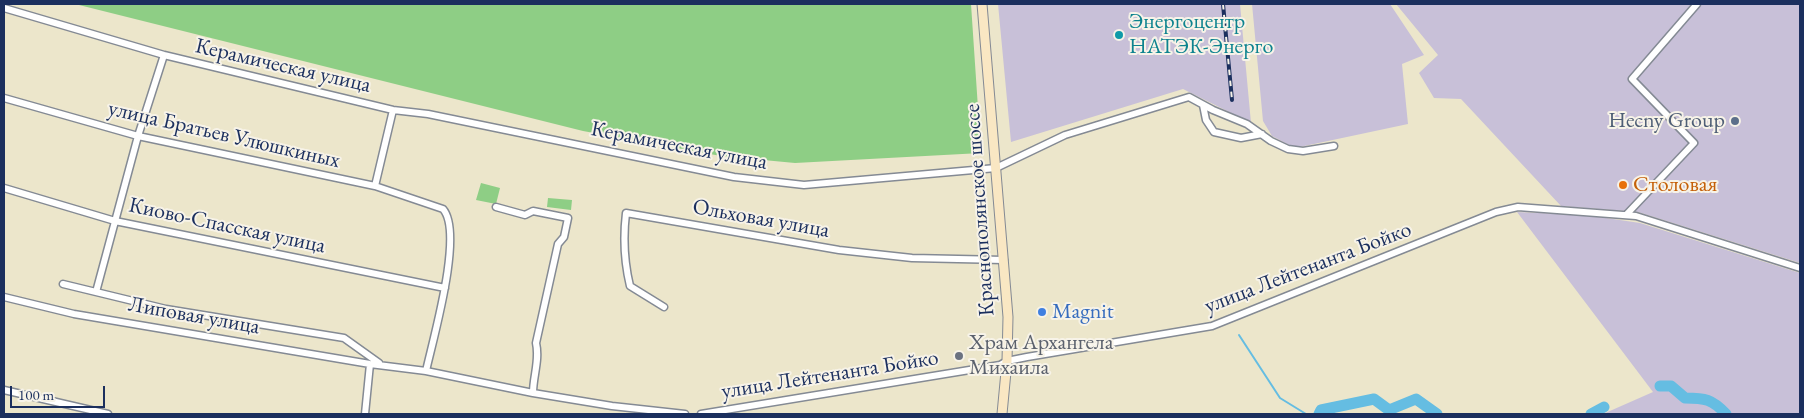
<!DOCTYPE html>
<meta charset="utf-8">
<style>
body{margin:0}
#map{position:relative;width:1804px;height:418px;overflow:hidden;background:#ece6cb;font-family:"EB Garamond",serif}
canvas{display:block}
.frame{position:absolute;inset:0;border:5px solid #1b2f5e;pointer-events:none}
.scale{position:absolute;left:10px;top:386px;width:95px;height:22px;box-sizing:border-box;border:2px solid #1b2f5e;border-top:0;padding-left:6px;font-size:15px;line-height:18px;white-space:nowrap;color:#1b2f5e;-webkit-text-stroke:4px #f7f3e8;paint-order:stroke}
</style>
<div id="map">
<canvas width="1804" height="418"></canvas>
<div class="frame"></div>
<div class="scale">100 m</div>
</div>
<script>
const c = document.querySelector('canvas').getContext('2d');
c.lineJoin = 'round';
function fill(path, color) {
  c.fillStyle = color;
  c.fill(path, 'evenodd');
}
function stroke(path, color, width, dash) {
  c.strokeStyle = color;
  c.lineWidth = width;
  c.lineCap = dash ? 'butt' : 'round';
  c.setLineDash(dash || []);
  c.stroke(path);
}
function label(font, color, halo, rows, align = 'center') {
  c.font = font + ' "EB Garamond",serif';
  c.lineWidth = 4;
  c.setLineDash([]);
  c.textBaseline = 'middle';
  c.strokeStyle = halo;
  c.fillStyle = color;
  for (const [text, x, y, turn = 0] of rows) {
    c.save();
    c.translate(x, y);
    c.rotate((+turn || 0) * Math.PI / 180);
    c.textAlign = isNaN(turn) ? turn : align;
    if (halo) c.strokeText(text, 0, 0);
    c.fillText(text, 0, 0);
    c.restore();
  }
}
const industrial = new Path2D(`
 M998,4H1240L1251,123L1183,89L1011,142Z
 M1252,4H1390L1424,55L1402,64L1408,124L1295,148L1272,136L1263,121Z
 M1396,4H1800V263L1638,212L1561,206L1461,99L1434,98L1419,73L1438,55Z
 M1517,212L1586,215L1640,223L1800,273V414H1603L1653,392Z`);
const green = new Path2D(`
 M75,4H971L981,153L795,163L721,156L583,131Z
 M481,183L500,188L496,204L476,200Z
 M548,198L572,200L571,210L547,207Z`);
const stream = new Path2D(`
 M1239,335L1280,398L1306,414`);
const river = new Path2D(`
 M1660,386H1671L1685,398C1705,398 1712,399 1726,414
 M1319,414L1321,410L1374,399L1389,410L1416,399L1437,414
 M1591,414L1604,407`);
const street = new Path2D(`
 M4,8L164,55L393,110L428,114L734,177L804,185L996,168L1065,135L1189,97L1213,110L1247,124L1271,141L1288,149L1303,151L1334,146
 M4,98L138,136L375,186L443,209C464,233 433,339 426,371
 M1203,105L1206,120L1214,132L1241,138L1262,134
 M375,186L393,110
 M4,188L115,221L445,288
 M496,207L525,215L533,211L568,218L564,237L558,244L536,343C540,360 533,376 533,393
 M1626,215L1694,143L1632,79L1697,4
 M63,284L166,309L344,338L379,363
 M96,292L138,136L164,55
 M4,297L74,314L370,364L426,371L533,393L612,406L685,414
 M664,307L630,286C624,261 623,238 626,213L839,250L912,258L1004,260
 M4,390L108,414
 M365,414L370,364
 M701,414L1000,365L1007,361L1027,357L1212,326L1496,212L1518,207L1636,216L1800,268`);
const secondary = new Path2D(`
 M982,4L1008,317L1007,361L1002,414`);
const rail = new Path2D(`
 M1223,4L1232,100`);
const markers = [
 [1119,35,5,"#0f9aa8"],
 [1735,121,5,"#5c6f8a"],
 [1623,185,5,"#e8710a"],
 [1042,312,5,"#3f7fe0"],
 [959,356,5,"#6b7280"]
];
const cultureNames = [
 ["Энергоцентр",1129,22],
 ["НАТЭК-Энерго",1129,47]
];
const streetNames = [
 ["Керамическая улица",283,66,13],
 ["улица Братьев Улюшкиных",224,135,13],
 ["Керамическая улица",679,146,11],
 ["Краснополянское шоссе",980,210,-94],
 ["Ольховая улица",761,219,10],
 ["Киово-Спасская улица",227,226,12],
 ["улица Лейтенанта Бойко",1308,268,-21],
 ["Липовая улица",194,316,10],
 ["улица Лейтенанта Бойко",830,375,-9]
];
const serviceNames = [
 ["Hecny Group",1725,121]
];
const foodNames = [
 ["Столовая",1633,185]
];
const shopNames = [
 ["Magnit",1052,312]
];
const worshipNames = [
 ["Храм Архангела",969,343],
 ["Михаила",969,368]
];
fill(industrial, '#c8c0d8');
fill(green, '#8ece85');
stroke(stream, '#65bde2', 2);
stroke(river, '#65bde2', 11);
stroke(street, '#848a94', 9);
stroke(secondary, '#848a94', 11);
stroke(street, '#fff', 6);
stroke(secondary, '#f9e7c3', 9);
stroke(rail, '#1b2f5e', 4);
stroke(rail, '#f7f3e8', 2, [5.5]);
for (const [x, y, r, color] of markers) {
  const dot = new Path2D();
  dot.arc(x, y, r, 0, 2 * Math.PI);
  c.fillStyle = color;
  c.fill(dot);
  stroke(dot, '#f7f3e8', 2);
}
label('22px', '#0d838f', '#f7f3e8', cultureNames, 'left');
label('22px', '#1b2f5e', '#f7f3e8', streetNames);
label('22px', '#4e5e75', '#f7f3e8', serviceNames, 'right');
label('22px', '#c56008', '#f7f3e8', foodNames, 'left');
label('22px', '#366cbe', '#f7f3e8', shopNames, 'left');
label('22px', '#5b616d', '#f7f3e8', worshipNames, 'left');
</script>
